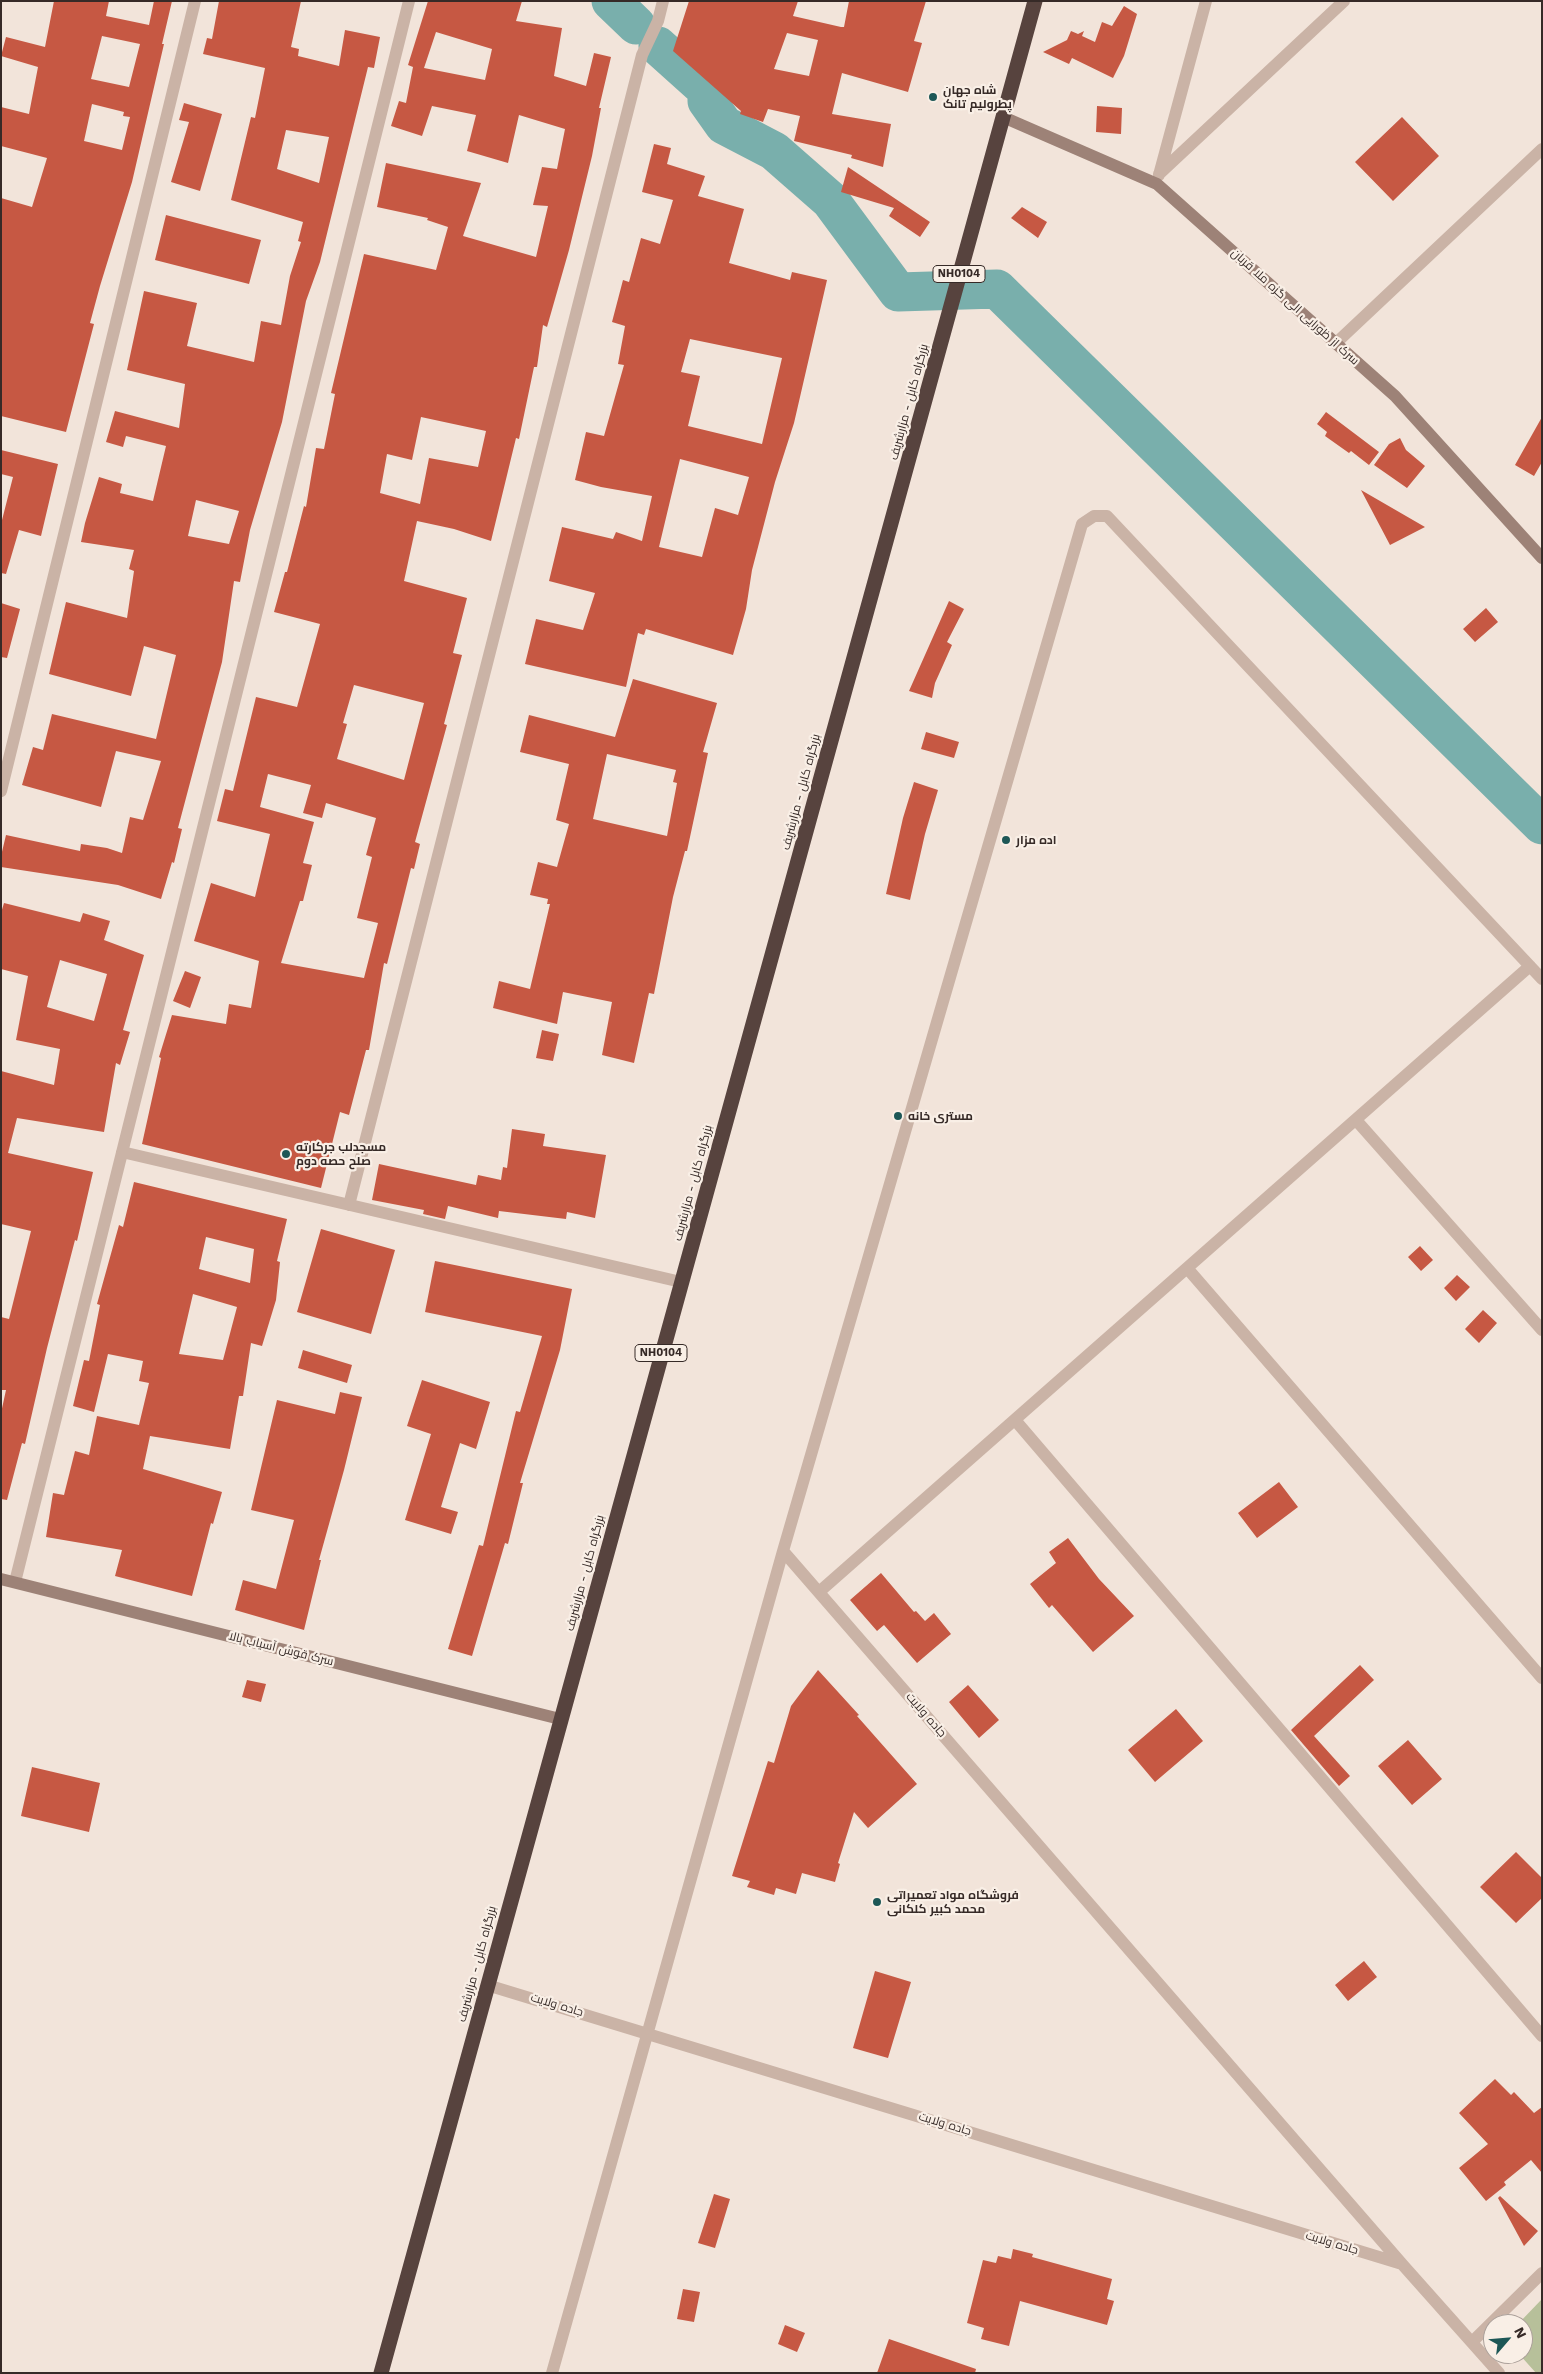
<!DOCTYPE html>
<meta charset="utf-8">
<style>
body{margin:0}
#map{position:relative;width:1543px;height:2374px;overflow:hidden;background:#f2e4da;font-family:"Work Sans",sans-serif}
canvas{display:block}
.frame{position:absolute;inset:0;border:2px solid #362a27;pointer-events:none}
.north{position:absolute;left:1483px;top:2314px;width:50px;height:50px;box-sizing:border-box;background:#f9efe6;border:1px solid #aba09a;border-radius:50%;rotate:63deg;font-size:14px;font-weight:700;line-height:20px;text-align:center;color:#362a27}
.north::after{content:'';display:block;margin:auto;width:18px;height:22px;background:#1d5756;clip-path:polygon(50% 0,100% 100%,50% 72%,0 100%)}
</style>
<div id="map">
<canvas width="1543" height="2374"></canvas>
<div class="frame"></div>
<div class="north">N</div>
</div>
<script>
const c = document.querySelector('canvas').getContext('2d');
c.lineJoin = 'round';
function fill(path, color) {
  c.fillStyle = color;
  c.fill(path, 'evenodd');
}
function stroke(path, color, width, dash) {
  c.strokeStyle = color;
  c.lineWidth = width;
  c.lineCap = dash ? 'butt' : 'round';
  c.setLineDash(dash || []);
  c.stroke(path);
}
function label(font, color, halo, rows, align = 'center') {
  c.font = font + ' "Work Sans",Cairo,sans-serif';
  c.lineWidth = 4.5;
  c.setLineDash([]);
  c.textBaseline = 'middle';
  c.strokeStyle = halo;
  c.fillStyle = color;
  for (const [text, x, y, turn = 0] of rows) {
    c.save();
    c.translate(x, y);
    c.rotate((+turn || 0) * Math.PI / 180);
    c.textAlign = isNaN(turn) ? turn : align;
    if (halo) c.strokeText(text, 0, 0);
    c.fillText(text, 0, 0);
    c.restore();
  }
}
const green = new Path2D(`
 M1542,2299V2373H1536L1519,2354H1523V2324H1518Z`);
const river = new Path2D(`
 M611,1L636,25
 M658,46L707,90V101L724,125L774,151L830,200L898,292L997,289L1542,825`);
const building = new Path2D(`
 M54,1H109L106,16L149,25L154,1H172L162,44H164L132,182L100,286L90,323L94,324L66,432L1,416V198L32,207L47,158L1,146V107L29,114L38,67L1,56L6,37L45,47ZM102,36L140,44L129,87L91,79ZM92,104L124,112L123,116L130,117L122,150L84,141Z
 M219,1H301L291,47L299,49L298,56L339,66L345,30L380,37L374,68L368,67L320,262L306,301L282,422L250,530L240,582L234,581L222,662L178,828L182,829L174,863L172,862L161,899L118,885L1,867V856L6,835L80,851L81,844L107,848L122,853L130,817L143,820L161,761L116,751L101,807L22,785L33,747L43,750L52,714L156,739L176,655L144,646L131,696L49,674L66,602L127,618L134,571L129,569L134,550L81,542L85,523L99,477L122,484L120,493L153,501L166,446L126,436L123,447L106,442L115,411L179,428L185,384L127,370L144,291L197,303L187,346L254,362L261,321L281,325L290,276L301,242L298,241L303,222L231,200L251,117L255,118L265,68L203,54L207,38L212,39ZM286,130L329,137L319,183L277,169ZM196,500L239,511L229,544L188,536Z
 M428,1H522L516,21L562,28L554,76L586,86L594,53L611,57L599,108H601L592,156L569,250L547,327L543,325L537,367H534L519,439L516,438L491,541L454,529L417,521L404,581L467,598L453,653L462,655L444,724L447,725L415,842L420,844L414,869L411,868L387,964L384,963L369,1050H366L349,1115L340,1112L321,1188L142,1144L161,1058L159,1057L172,1015L226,1024L229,1004L251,1008L259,961L194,941L211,883L255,897L270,834L217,821L225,789L233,791L256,697L297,707L320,624L274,612L285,572H287L304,506L306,507L316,448L324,449L335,394L331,393L364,254L436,270L448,227L427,220L428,218L377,207L386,163L481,183L463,236L536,257L548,206L533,205L542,167L557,169L565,129L519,115L508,163L467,151L476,115L432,106L422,136L391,126L399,101L406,103L413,67L408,65ZM436,32L492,49L485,80L424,68ZM421,417L486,431L478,467L429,458L420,504L380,493L387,454L412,460ZM354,685L424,703L404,780L337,759L347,724L343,723ZM268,774L311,785L303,813L322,818L326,803L376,818L366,855L372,857L357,918L378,923L364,978L281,963L300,901H303L312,865L303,863L314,822L260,807Z
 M689,1H798L793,16L841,27H844L849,1H926L914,41L922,43L908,92L842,73L832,114L891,124L883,167L851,158L852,155L794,141L800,116L768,109L763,122L740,114L741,111L673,51ZM787,33L818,40L809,76L774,69Z
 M1124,6L1137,14L1124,56L1113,78L1072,58L1069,64L1043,52L1067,40L1071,31L1078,34L1084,31L1082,36L1095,42L1102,22L1112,26Z
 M184,103L222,114L200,191L171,182L189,122L179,120Z
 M1097,106L1122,108L1121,134L1096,132Z
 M1402,117L1439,156L1393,201L1355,162Z
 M654,144L671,148L667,164L705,176L698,196L744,209L729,263L790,280L792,272L827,280L794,423L775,482L752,570L746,609L733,655L646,629L644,635L638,633L626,687L525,664L536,619L583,630L595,593L549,581L562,527L613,539L616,532L642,541L652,496L601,487L575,480L586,432L604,436L624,365L618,364L625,326L612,322L623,280L629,282L641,238L660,244L673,200L642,192ZM690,339L782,358L762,444L688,426L700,376L681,372ZM680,459L749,477L738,515L715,508L702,557L659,547Z
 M848,167L930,222L920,237L889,216L894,208L841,192Z
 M1022,207L1047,222L1038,238L1011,218Z
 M166,215L261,240L249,284L155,260Z
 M1326,412L1379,452L1369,465L1351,451L1349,453L1325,436L1327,432L1317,424Z
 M1542,417V462L1534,476L1515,465Z
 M1400,438L1406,450L1425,466L1407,488L1374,465L1389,444Z
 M1,450L58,464L41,536L19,530L6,574L1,573V524L13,477L1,474Z
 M1361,490L1425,527L1390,545Z
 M949,601L964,609L947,642L952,645L935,683L932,698L909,691Z
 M1,603L20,609L7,658L1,657Z
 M1486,608L1498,622L1475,642L1463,629Z
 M633,679L717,703L703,752L708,753L687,851H685L673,897L654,994L649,993L634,1063L602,1055L612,1002L563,992L557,1024L493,1008L499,981L530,989L550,904H547L548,899L530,895L538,862L557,867L569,824L556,820L569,764L520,752L529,715L615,737ZM607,754L676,770L673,782L677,783L667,836L593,819Z
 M926,732L959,742L954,758L921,749Z
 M914,782L938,790L925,834L910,900L886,894L903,818Z
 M4,903L80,922L83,913L110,921L104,940L144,955L123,1030L130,1032L120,1065L116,1063L104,1132L17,1118L8,1153L93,1172L77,1241L75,1240L47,1348L25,1444L22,1443L7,1500L1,1499V1413L6,1390H1V1317L9,1319L31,1231L1,1224V1071L54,1085L60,1049L16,1040L28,976L1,969V913ZM60,960L107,974L94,1021L47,1007Z
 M185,971L201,977L190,1008L173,1001Z
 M542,1030L559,1034L553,1061L536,1058Z
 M512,1129L545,1134L543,1146L606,1155L595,1218L567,1212L566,1219L499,1211L498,1218L448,1206L445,1219L423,1214L424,1210L372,1200L379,1164L476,1185L478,1175L501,1180L503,1167L507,1168Z
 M134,1182L287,1219L277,1261L280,1262L276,1300L262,1346L251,1343L243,1396H239L230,1449L150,1436L143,1469L222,1492L213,1524L211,1523L192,1596L115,1576L122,1550L46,1537L53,1493L64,1495L75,1451L89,1455L97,1416L139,1425L149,1383L139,1381L143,1361L108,1354L94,1412L73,1406L84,1360L89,1361L100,1305L97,1304L119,1225L123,1227ZM206,1237L254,1249L250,1283L199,1269ZM193,1294L237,1307L223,1360L179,1354Z
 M321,1229L395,1250L371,1334L297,1312Z
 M1420,1246L1433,1260L1421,1271L1408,1257Z
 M435,1261L572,1289L560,1350L520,1483H523L508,1544L505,1543L472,1656L448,1649L479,1545L483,1546L516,1411L520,1412L542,1336L425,1312Z
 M1457,1275L1470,1287L1456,1301L1444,1288Z
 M1483,1310L1497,1323L1479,1343L1465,1329Z
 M303,1350L352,1365L347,1383L298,1368Z
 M422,1380L490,1402L476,1449L460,1443L441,1507L458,1512L451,1534L405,1520L431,1434L407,1426Z
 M340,1392L362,1397L344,1470L319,1560H321L304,1630L235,1610L243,1580L276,1589L294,1520L251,1510L277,1400L335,1414Z
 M1279,1482L1298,1507L1257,1538L1238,1513Z
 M1068,1538L1099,1579L1134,1616L1093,1652L1052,1605L1049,1608L1030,1584L1056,1563L1049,1552Z
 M881,1573L914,1612L916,1611L925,1621L934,1613L951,1634L917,1663L884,1625L877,1631L850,1600Z
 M1360,1665L1374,1680L1314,1736L1350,1776L1339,1786L1291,1730Z
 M818,1670L859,1715L857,1716L917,1784L868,1828L854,1812L838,1863L840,1864L835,1882L802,1873L796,1894L776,1888L774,1895L747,1887L750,1881L732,1876L768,1761L774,1763L791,1706Z
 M247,1680L266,1684L261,1702L242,1697Z
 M968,1685L999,1720L979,1738L949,1702Z
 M1176,1709L1203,1741L1155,1782L1128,1750Z
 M1408,1740L1442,1779L1412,1805L1378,1766Z
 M32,1767L100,1783L89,1832L21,1816Z
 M1516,1852L1542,1878V1898L1516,1923L1480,1887Z
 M1364,1961L1377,1977L1348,2001L1335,1985Z
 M875,1971L911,1982L888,2058L853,2048Z
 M1495,2079L1511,2095L1514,2092L1534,2113L1542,2107V2173L1531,2160L1504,2182L1506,2185L1486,2201L1459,2168L1488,2144L1459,2113Z
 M714,2194L730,2199L715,2248L698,2243Z
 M1500,2196L1538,2231L1524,2246L1498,2198Z
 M1013,2249L1033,2254L1032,2257L1112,2279L1107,2299L1114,2301L1107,2325L1020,2301L1009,2346L981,2339L984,2328L967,2323L983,2260L996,2263L998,2256L1011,2259Z
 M683,2289L700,2292L694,2322L677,2319Z
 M785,2325L805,2333L797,2352L778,2344Z
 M889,2339L976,2369L975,2373H877Z`);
const street = new Path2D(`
 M1159,174L1344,1
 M1159,175L1206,1
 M1336,343L1542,149
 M1,791L195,1
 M1356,1120L1542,1330
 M122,1152L681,1282
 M349,1205L642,55L658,21L663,1
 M1187,1268L1542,1678
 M1015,1420L1542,2036
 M783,1551L1402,2264
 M15,1582L409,1
 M819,1592L1530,966
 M487,1985L1402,2264L1499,2373
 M1472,2342L1542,2273
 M552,2373L783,1551L1082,524L1094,516H1107L1542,979`);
const secondary = new Path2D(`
 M1003,117L1157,184L1395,396L1542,558
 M1,1579L560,1719`);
const highway = new Path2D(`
 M381,2373L1035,1`);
const markers = [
 [933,97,5,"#1d5756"],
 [1006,840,5,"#1d5756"],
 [898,1116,5,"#1d5756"],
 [286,1154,5,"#1d5756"],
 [877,1902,5,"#1d5756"]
];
const shields = [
 [959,274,52],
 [661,1353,52]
];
const shieldNames = [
 ["NH0104",959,274],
 ["NH0104",661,1353]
];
const poiNames = [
 ["شاه جهان",943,90],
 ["پطرولیم تانک",943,104],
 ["اده مزار",1016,840],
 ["مستری خانه",908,1116],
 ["مسجدلب جرکارته",296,1147],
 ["صلح حصه دوم",296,1161],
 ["فروشگاه مواد تعمیراتی",887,1895],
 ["محمد کبیر کلکانی",887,1909]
];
const streetNames = [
 ["سرک از ظورایی الی گزه ملا قربان",1295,307,42],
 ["بزرگراه کابل - مزارشریف",909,402,-75],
 ["بزرگراه کابل - مزارشریف",801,792,-75],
 ["بزرگراه کابل - مزارشریف",693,1183,-75],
 ["بزرگراه کابل - مزارشریف",585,1573,-75],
 ["سرک قوش آسیاب بالا",281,1649,14],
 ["جاده ولایت",926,1715,49],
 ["بزرگراه کابل - مزارشریف",477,1964,-75],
 ["جاده ولایت",557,2005,17],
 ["جاده ولایت",945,2124,17],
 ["جاده ولایت",1332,2243,17]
];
fill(green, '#b7c09a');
stroke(river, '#79afac', 39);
fill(building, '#c65843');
stroke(street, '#cab3a6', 12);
stroke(secondary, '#9d8277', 12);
stroke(highway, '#57433e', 15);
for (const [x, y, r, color] of markers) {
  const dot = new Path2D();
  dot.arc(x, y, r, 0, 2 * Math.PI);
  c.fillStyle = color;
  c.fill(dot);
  stroke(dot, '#f9efe6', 2);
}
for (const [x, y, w] of shields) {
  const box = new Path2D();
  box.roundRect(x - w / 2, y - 8.5, w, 17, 4);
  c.fillStyle = '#f9efe6';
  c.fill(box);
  stroke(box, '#362a27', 1);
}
label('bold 11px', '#362a27', null, shieldNames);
label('bold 12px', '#362a27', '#f9efe6', poiNames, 'left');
label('12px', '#362a27', '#f9efe6', streetNames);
</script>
